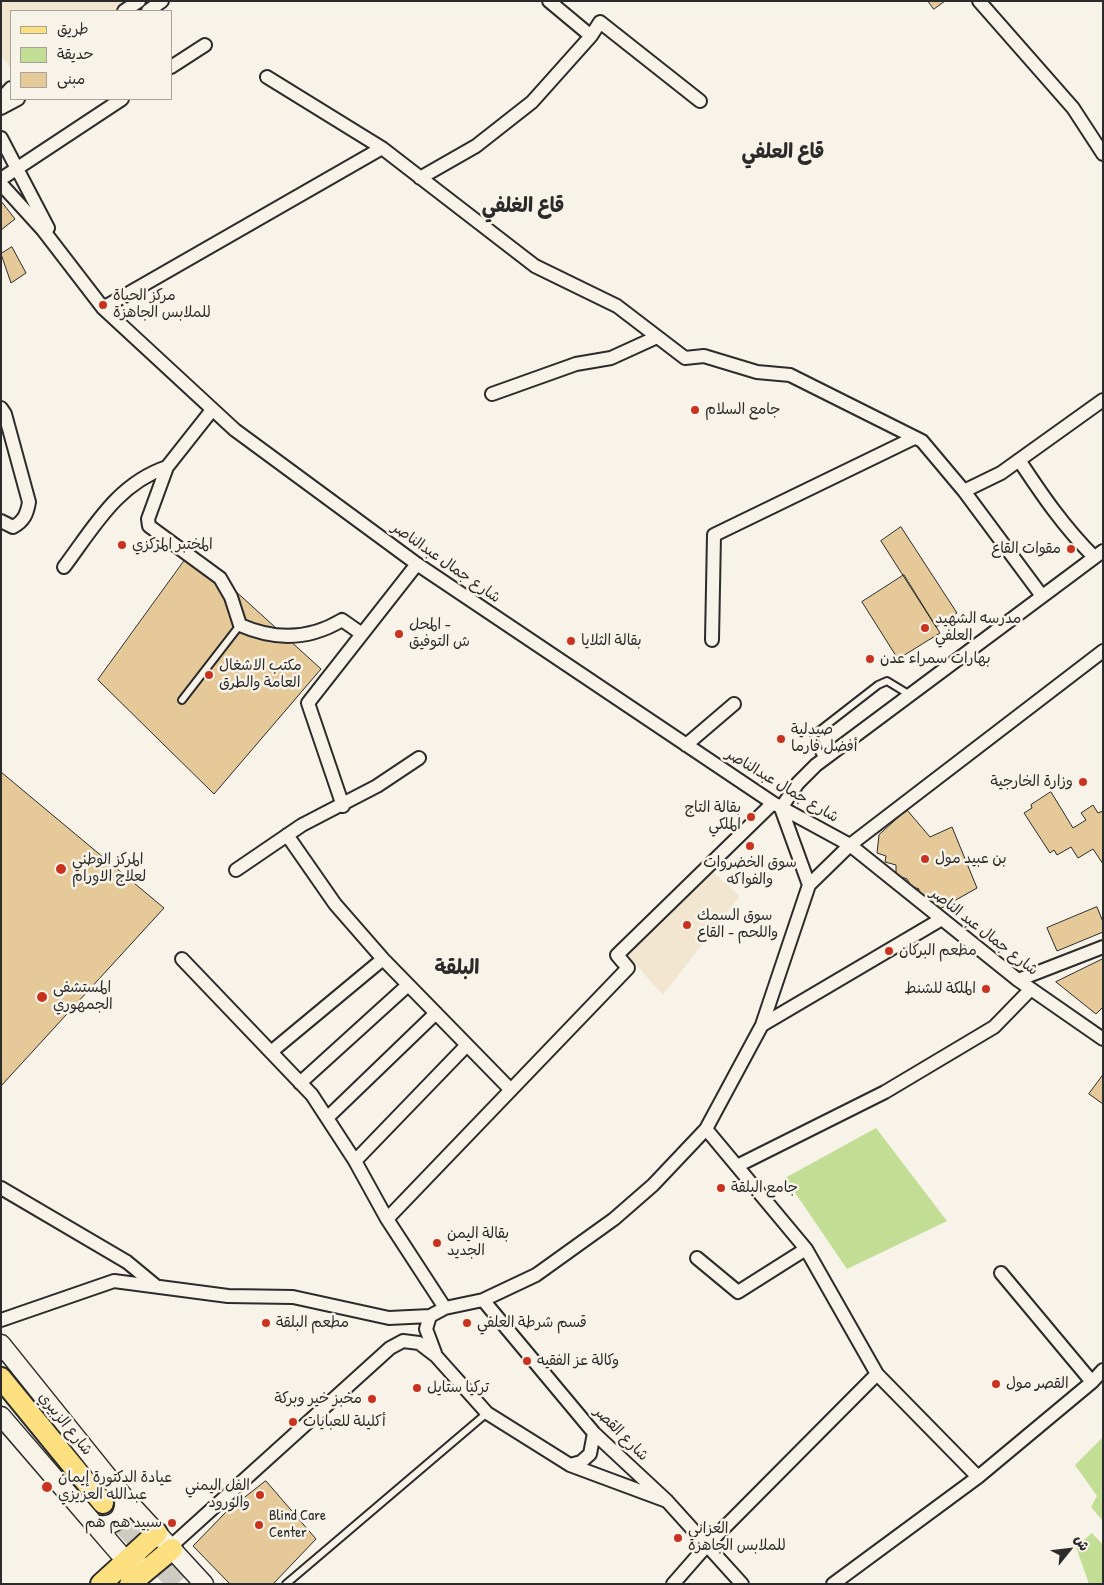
<!DOCTYPE html>
<meta charset="utf-8">
<style>
body{margin:0}
#map{position:relative;width:1104px;height:1585px;overflow:hidden;background:#f7f3e8;font-family:"Patrick Hand","Playpen Sans Arabic",sans-serif}
canvas{display:block}
.frame{position:absolute;inset:0;border:2px solid #2b2b2b;pointer-events:none}
.legend{position:absolute;left:10px;top:10px;width:162px;height:90px;box-sizing:border-box;background:#f7f3e8;border:1px solid #a5a39c;margin:0;padding:6px 9px;list-style:none;font-size:15px;color:#2b2b2b}
.legend li{display:flex;align-items:center;gap:10px;height:25px}
.legend b{width:25px;border:1px solid #a5a39c}
.north{position:absolute;left:1044px;top:1525px;width:50px;height:50px;-webkit-text-stroke:4px #f7f3e8;paint-order:stroke;rotate:61deg;font-size:14px;font-weight:700;line-height:20px;text-align:center;color:#2b2b2b}
.north::after{content:'';display:block;margin:auto;width:18px;height:22px;background:#2b2b2b;clip-path:polygon(50% 0,100% 100%,50% 72%,0 100%)}
</style>
<div id="map">
<canvas width="1104" height="1585"></canvas>
<div class="frame"></div>
<ul class="legend">
<li><b style="height:6px;background:#fce080"></b>طريق</li>
<li><b style="height:14px;background:#c2dd94"></b>حديقة</li>
<li><b style="height:14px;background:#e5c999"></b>مبنى</li>
</ul>
<div class="north">ش</div>
</div>
<script>
const c = document.querySelector('canvas').getContext('2d');
c.lineJoin = 'round';
function fill(path, color) {
  c.fillStyle = color;
  c.fill(path, 'evenodd');
}
function stroke(path, color, width, dash) {
  c.strokeStyle = color;
  c.lineWidth = width;
  c.lineCap = dash ? 'butt' : 'round';
  c.setLineDash(dash || []);
  c.stroke(path);
}
function label(font, color, halo, rows, align = 'center') {
  c.font = font + ' "Patrick Hand","Playpen Sans Arabic",sans-serif';
  c.lineWidth = 5;
  c.setLineDash([]);
  c.textBaseline = 'middle';
  c.strokeStyle = halo;
  c.fillStyle = color;
  for (const [text, x, y, turn = 0] of rows) {
    c.save();
    c.translate(x, y);
    c.rotate((+turn || 0) * Math.PI / 180);
    c.textAlign = isNaN(turn) ? turn : align;
    if (halo) c.strokeText(text, 0, 0);
    c.fillText(text, 0, 0);
    c.restore();
  }
}
const built = new Path2D(`
 M1,1H135L121,11H11V69L1,55Z
 M713,872L740,896L663,995L626,954Z`);
const green = new Path2D(`
 M876,1128L947,1221L847,1269L785,1178Z
 M1103,1437V1521L1091,1507L1097,1496L1075,1465Z
 M1092,1533L1103,1545V1584H1089L1076,1547Z`);
const building = new Path2D(`
 M928,1H945L934,9Z
 M1,201L15,219L1,230Z
 M12,247L26,273L11,283L1,254Z
 M901,527L957,613L936,627L881,541Z
 M190,553L242,597L321,669L214,794L98,680Z
 M904,575L940,633L898,659L862,602Z
 M1,772L164,908L1,1086Z
 M1051,792L1073,828L1086,820L1081,813L1093,805L1098,813L1103,811V864L1093,849L1078,858L1071,847L1057,855L1054,850L1050,853L1024,813L1032,808L1031,805Z
 M907,810L930,837L952,827L977,888L933,913L927,898L918,897L919,889L911,886L907,879L896,875V865L885,862L886,856L877,853L879,835Z
 M1097,907L1103,922V932L1057,951L1047,928Z
 M1103,959V1007L1096,1014L1056,982Z
 M1103,1075V1104L1089,1094Z
 M266,1481L316,1539L273,1584H230L193,1546L227,1511Z`);
const primaryTunnel = new Path2D(`
 M103,1503L177,1584`);
const lane = new Path2D(`
 M182,700L240,625
 M823,760L814,741L815,734L878,685L887,681L910,695
 M286,1584L487,1413`);
const street = new Path2D(`
 M549,1L591,36L600,22L700,101
 M979,1L1073,108L1103,154
 M124,11L139,1
 M148,11L162,1
 M171,67L205,45
 M267,77L382,148L535,266L617,306L685,358L704,356L757,372L790,375L922,441L964,491L1042,596
 M1,99L11,88
 M1,108L18,99
 M1,138L48,228
 M420,178L476,146L532,102L591,36
 M1,179L122,99
 M1,184L43,230L103,308L235,430L417,564L773,803L850,845L1018,980L1103,1039
 M103,308L382,148
 M492,394L576,364L611,358L657,337
 M1,408L5,414L29,502C27,514 24,521 13,527L1,521
 M212,410L167,467L148,519L149,526L220,578L231,597L240,625C274,640 309,640 342,620L362,634
 M1019,460C1042,495 1064,527 1094,557
 M964,491L1001,473L1103,400
 M64,567C94,527 117,484 167,467
 M712,640L714,535L914,438
 M686,745L734,704
 M343,806L308,703L417,564
 M781,808L798,783L816,765L1103,551
 M781,808L809,885
 M287,835L335,904L383,959L511,1090
 M236,870L302,825L377,786L419,758
 M182,959L312,1095L355,1161L387,1219L445,1308
 M1018,980L1103,947
 M762,1025L940,920
 M271,1052L383,959
 M300,1083L408,985
 M327,1118L436,1013
 M706,1129L806,1249L877,1374L978,1477
 M355,1161L467,1045
 M737,1166L885,1092L994,1027L1031,989
 M1,1188L127,1262L156,1286
 M387,1219L628,968L617,955L773,803
 M697,1258L738,1292L806,1249
 M1001,1273L1092,1382
 M483,1300L594,1433L667,1501L742,1584
 M430,1316L426,1329L435,1353
 M1,1320L114,1281L228,1296L293,1297L389,1318L430,1316L445,1308L483,1300L536,1275L614,1219L653,1185L706,1129L762,1025L809,885L850,845L1103,651
 M570,1465L581,1462L590,1454L594,1433
 M170,1547L390,1348L403,1341L419,1343L436,1356L487,1413L570,1465L667,1501
 M673,1584L708,1544L877,1374
 M833,1584L978,1477L1092,1382L1103,1370`);
const secondary = new Path2D(`
 M1,1344L124,1497L204,1584
 M1,1416L126,1561L139,1564
 M93,1524C114,1529 126,1518 124,1497`);
const primary = new Path2D(`
 M1,1378L103,1503
 M101,1584L157,1533
 M130,1584L172,1549`);
const markers = [
 [103,305,5,"#c8321e"],
 [695,410,5,"#c8321e"],
 [122,545,5,"#c8321e"],
 [1071,549,5,"#c8321e"],
 [925,628,5,"#c8321e"],
 [399,634,5,"#c8321e"],
 [571,641,5,"#c8321e"],
 [870,659,5,"#c8321e"],
 [209,675,5,"#c8321e"],
 [781,739,5,"#c8321e"],
 [1083,782,5,"#c8321e"],
 [751,817,5,"#c8321e"],
 [750,846,5,"#c8321e"],
 [925,859,5,"#c8321e"],
 [61,869,6,"#c8321e"],
 [687,925,5,"#c8321e"],
 [889,951,5,"#c8321e"],
 [986,989,5,"#c8321e"],
 [42,997,6,"#c8321e"],
 [721,1188,5,"#c8321e"],
 [437,1243,5,"#c8321e"],
 [266,1323,5,"#c8321e"],
 [467,1323,5,"#c8321e"],
 [527,1361,5,"#c8321e"],
 [996,1384,5,"#c8321e"],
 [417,1388,5,"#c8321e"],
 [372,1399,5,"#c8321e"],
 [293,1422,5,"#c8321e"],
 [47,1487,6,"#c8321e"],
 [260,1495,5,"#c8321e"],
 [172,1523,5,"#c8321e"],
 [259,1525,5,"#c8321e"],
 [678,1538,5,"#c8321e"]
];
const poiNames = [
 ["مركز الحياة",113,296],
 ["للملابس الجاهزة",113,313],
 ["جامع السلام",705,410],
 ["المختبر المركزي",132,545],
 ["مقوات القاع",1061,549,"right"],
 ["مدرسه الشهيد",935,619],
 ["العلفي",935,636],
 ["المحل -",409,625],
 ["ش التوفيق",409,642],
 ["بقالة الثلايا",581,641],
 ["بهارات سمراء عدن",880,659],
 ["مكتب الاشغال",219,666],
 ["العامة والطرق",219,683],
 ["صيدلية",791,730],
 ["أفضل فارما",791,747],
 ["وزارة الخارجية",1073,782,"right"],
 ["بقالة التاج",741,808,"right"],
 ["الملكي",741,825,"right"],
 ["بن عبيد مول",935,859],
 ["المركز الوطني",72,860],
 ["لعلاج الاورام",72,877],
 ["سوق الخضروات",750,863,"center"],
 ["والفواكه",750,880,"center"],
 ["سوق السمك",697,916],
 ["واللحم - القاع",697,933],
 ["مطعم البركان",899,951],
 ["المستشفى",53,988],
 ["الجمهوري",53,1005],
 ["الملكة للشنط",976,989,"right"],
 ["جامع البلقة",731,1188],
 ["بقالة اليمن",447,1234],
 ["الجديد",447,1251],
 ["مطعم البلقة",276,1323],
 ["قسم شرطة العلفي",477,1323],
 ["وكالة عز الفقيه",537,1361],
 ["القصر مول",1006,1384],
 ["تركيا ستايل",427,1388],
 ["مخبز خير وبركة",362,1399,"right"],
 ["أكليلة للعبايات",303,1422],
 ["عيادة الدكتورة إيمان",58,1478],
 ["عبدالله العزيزي",58,1495],
 ["الفل اليمني",250,1486,"right"],
 ["والورود",250,1503,"right"],
 ["Blind Care",269,1516],
 ["Center",269,1533],
 ["سبيد هم هم",162,1523,"right"],
 ["العزاني",688,1529],
 ["للملابس الجاهزة",688,1546]
];
const streetNames = [
 ["شارع جمال عبدالناصر",446,563,35],
 ["شارع جمال عبدالناصر",782,786,31],
 ["شارع جمال عبد الناصر",984,932,38],
 ["شارع الزبيري",65,1424,51],
 ["شارع القصر",621,1434,45]
];
const districtNames = [
 ["قاع العلفي",783,153],
 ["قاع الغلفي",523,207],
 ["البلقة",457,969]
];
fill(built, '#f2e6d0');
fill(green, '#c2dd94');
fill(building, '#e5c999');
stroke(building, '#2b2b2b', 1);
stroke(primaryTunnel, '#cecbc2', 20, [20, 10]);
stroke(lane, '#2b2b2b', 10);
stroke(street, '#2b2b2b', 16);
stroke(secondary, '#2b2b2b', 21);
stroke(primary, '#2b2b2b', 24);
stroke(lane, '#f7f3e8', 6);
stroke(street, '#f7f3e8', 12);
stroke(secondary, '#f7f3e8', 18);
stroke(primary, '#fce080', 20);
for (const [x, y, r, color] of markers) {
  const dot = new Path2D();
  dot.arc(x, y, r, 0, 2 * Math.PI);
  c.fillStyle = color;
  c.fill(dot);
  stroke(dot, '#f7f3e8', 2);
}
label('15px', '#2b2b2b', '#f7f3e8', poiNames, 'left');
label('15px', '#2b2b2b', '#f7f3e8', streetNames);
label('bold 20px', '#2b2b2b', '#f7f3e8', districtNames);
</script>
